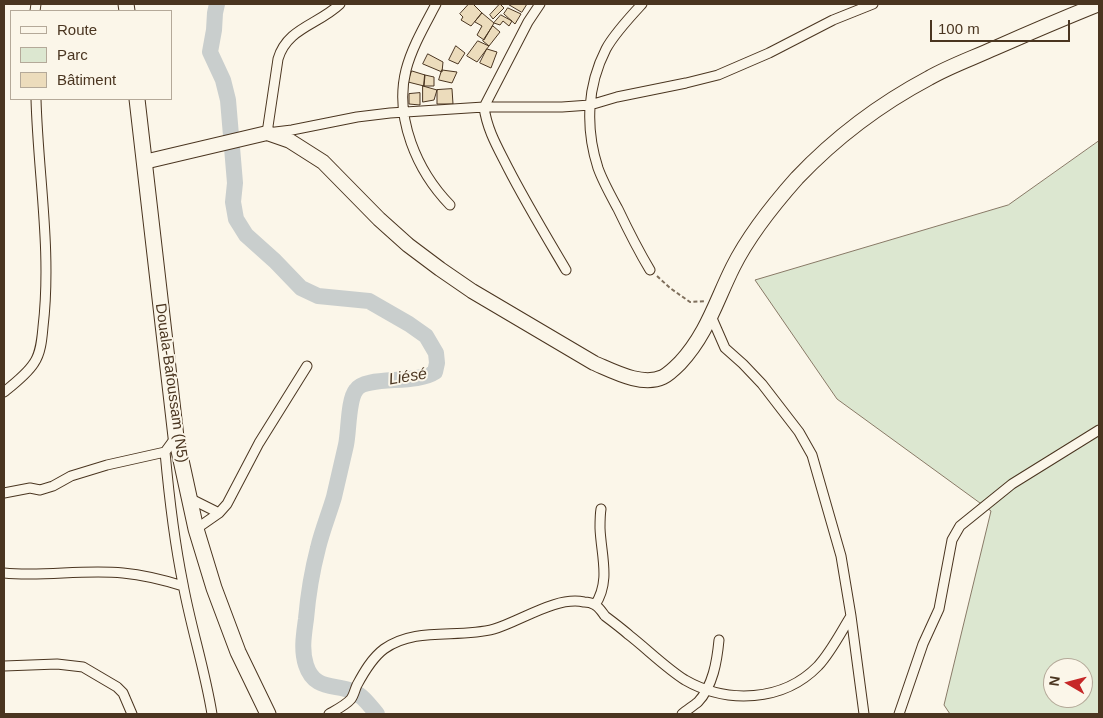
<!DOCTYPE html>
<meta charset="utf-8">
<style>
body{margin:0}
#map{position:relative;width:1103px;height:718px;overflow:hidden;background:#fbf6e9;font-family:Arial,sans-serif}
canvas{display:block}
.frame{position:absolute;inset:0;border:5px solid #4a3520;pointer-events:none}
.legend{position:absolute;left:10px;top:10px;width:162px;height:90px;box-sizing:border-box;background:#fbf6e9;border:1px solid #b4a999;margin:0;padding:6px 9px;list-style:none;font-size:15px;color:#4a3520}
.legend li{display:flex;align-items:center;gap:10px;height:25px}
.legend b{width:25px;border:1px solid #b4a999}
.north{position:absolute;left:1043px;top:658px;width:50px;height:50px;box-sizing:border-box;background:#fbf6e9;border:1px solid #b4a999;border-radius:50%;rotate:278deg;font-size:14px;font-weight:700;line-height:20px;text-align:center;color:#4a3520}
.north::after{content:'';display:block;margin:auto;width:18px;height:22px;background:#c62828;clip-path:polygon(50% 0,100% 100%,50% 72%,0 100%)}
.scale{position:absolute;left:930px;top:20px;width:140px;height:22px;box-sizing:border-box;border:2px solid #4a3520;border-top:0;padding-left:6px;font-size:15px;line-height:18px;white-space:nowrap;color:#4a3520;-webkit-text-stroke:4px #fbf6e9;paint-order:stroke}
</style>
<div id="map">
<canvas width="1103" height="718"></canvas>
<div class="frame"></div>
<ul class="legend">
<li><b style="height:6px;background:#fbf6e9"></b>Route</li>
<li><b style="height:14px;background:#dce7d0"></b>Parc</li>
<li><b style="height:14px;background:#ecdcbc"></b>Bâtiment</li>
</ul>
<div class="north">N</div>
<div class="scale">100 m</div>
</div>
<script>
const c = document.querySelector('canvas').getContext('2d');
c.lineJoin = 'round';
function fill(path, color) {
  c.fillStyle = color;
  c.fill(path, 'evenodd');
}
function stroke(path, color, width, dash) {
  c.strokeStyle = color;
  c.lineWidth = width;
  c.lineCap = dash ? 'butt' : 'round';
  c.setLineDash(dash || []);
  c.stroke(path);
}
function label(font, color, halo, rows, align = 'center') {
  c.font = font + ' Arial,sans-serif';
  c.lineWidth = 4;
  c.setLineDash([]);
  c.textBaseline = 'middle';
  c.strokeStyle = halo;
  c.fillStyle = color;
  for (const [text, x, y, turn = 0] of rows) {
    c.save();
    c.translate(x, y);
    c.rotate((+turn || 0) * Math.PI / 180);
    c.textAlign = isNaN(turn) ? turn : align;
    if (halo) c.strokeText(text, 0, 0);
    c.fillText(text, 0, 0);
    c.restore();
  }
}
const green = new Path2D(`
 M1099,141V714H950L944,705L991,511L837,399L755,280L1008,205ZM1053,668H1083V698H1053Z`);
const river = new Path2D(`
 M217,4L215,13L214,30L210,52L223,80L228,100L235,183L233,202L236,219L246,235L275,261L301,288L318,296L369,301L409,324L426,336L436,353L437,363L435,372C416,385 365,375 356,390C348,400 349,431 346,445C342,463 338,480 334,497C329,514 322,531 318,548C312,571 308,596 306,619C304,634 301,650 306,665C314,690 333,684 352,691C363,695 370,706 377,714`);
const building = new Path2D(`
 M469,4H473L482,13L471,26L461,20L463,17L460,14Z
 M500,4L504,8L493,19L490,15Z
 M508,4H527L522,12Z
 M508,8L521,14L515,24L504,14Z
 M482,13L494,23L484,40L477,35L482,26L475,22Z
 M501,15L512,21L509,26L503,21L500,25L494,23Z
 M493,26L500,32L489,46L483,41Z
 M478,41L489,46L477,62L467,56Z
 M456,46L465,53L458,64L449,60Z
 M487,49L497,52L491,68L480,63Z
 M428,54L443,62L442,72L423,64Z
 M442,70L457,72L452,83L439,80Z
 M412,71L425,75L424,86L408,82Z
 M425,75L434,77V86H424Z
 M423,86L437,90L434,100L423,102Z
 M452,89L453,104H437V90Z
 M420,93V105L409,104V94Z`);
const path = new Path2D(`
 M657,276L670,288L690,302L706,301`);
const street = new Path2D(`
 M340,4C318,25 287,28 278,59L267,133L292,130L357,117L390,113L484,107H562L590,105L617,97L686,83L718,75L769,53L833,20L873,4
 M436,4C425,25 412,47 406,70C394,118 417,171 450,205
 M540,4L528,22L484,107C487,130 498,148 508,168C526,203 546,236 566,270
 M642,4C630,17 614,34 606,49C587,86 585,128 598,168C603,182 611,196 618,209C628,230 638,250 650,270
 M35,11L36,4
 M711,316L725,348L743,364L762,384L799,432L812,455L841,556L851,616L864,714
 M4,392C14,384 27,374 34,363C41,353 42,338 43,327C52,251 38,174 36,99
 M176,437L165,452C169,496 174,540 183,584C191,628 205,670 212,714
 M4,493L30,488L40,490L53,486L71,476L107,465L165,452
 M189,498L219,513
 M196,529L219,513L227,504L259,443L307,366
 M4,573C43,577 83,569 123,573C144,575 164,580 183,586
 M595,605C611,581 601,555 600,528C600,522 600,515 601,509
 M4,666L57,664L83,667L117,687L123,693L132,714
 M329,714C336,710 346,705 351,699C354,695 355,689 357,685C364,672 372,658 384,649C416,626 458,639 494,629C521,621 556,596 584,602C587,602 592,603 595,605C599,607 602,612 605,616C613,622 621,628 629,635C647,649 666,668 685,680C727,704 783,702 818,666C831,652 841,632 851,616
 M682,714C687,710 693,706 698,702C713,686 717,661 719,640
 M899,714L923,644L939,609L952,540L960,526L1012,484L1099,430`);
const primary = new Path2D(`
 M144,162L267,133L290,141L323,162L379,219L408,245L440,269L472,291L594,363C613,371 642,387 663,377C669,374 675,368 680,363C707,334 716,301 733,267C749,235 773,205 797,178C835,138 880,104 929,78C950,66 973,58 995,48C1029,33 1064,18 1099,4`);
const highway = new Path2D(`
 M126,4L127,11
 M137,99L176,437L196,529L214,588L238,652L268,714`);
const streetNames = [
 ["Douala-Bafoussam (N5)",171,383,82]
];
const waterNames = [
 ["Liésé",408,377,-9]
];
fill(green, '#dce7d0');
stroke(green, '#887966', 1);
stroke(river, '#c9cecd', 16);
fill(building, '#ecdcbc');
stroke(building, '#4a3520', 1);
stroke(street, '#4a3520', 11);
stroke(primary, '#4a3520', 16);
stroke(highway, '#4a3520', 17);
stroke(path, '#7f6f5c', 2, [4, 2.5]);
stroke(street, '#fbf6e9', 9);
stroke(primary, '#fbf6e9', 14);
stroke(highway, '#fbf6e9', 15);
label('15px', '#4a3520', '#fbf6e9', streetNames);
label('italic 16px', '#4a3520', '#fbf6e9', waterNames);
</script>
